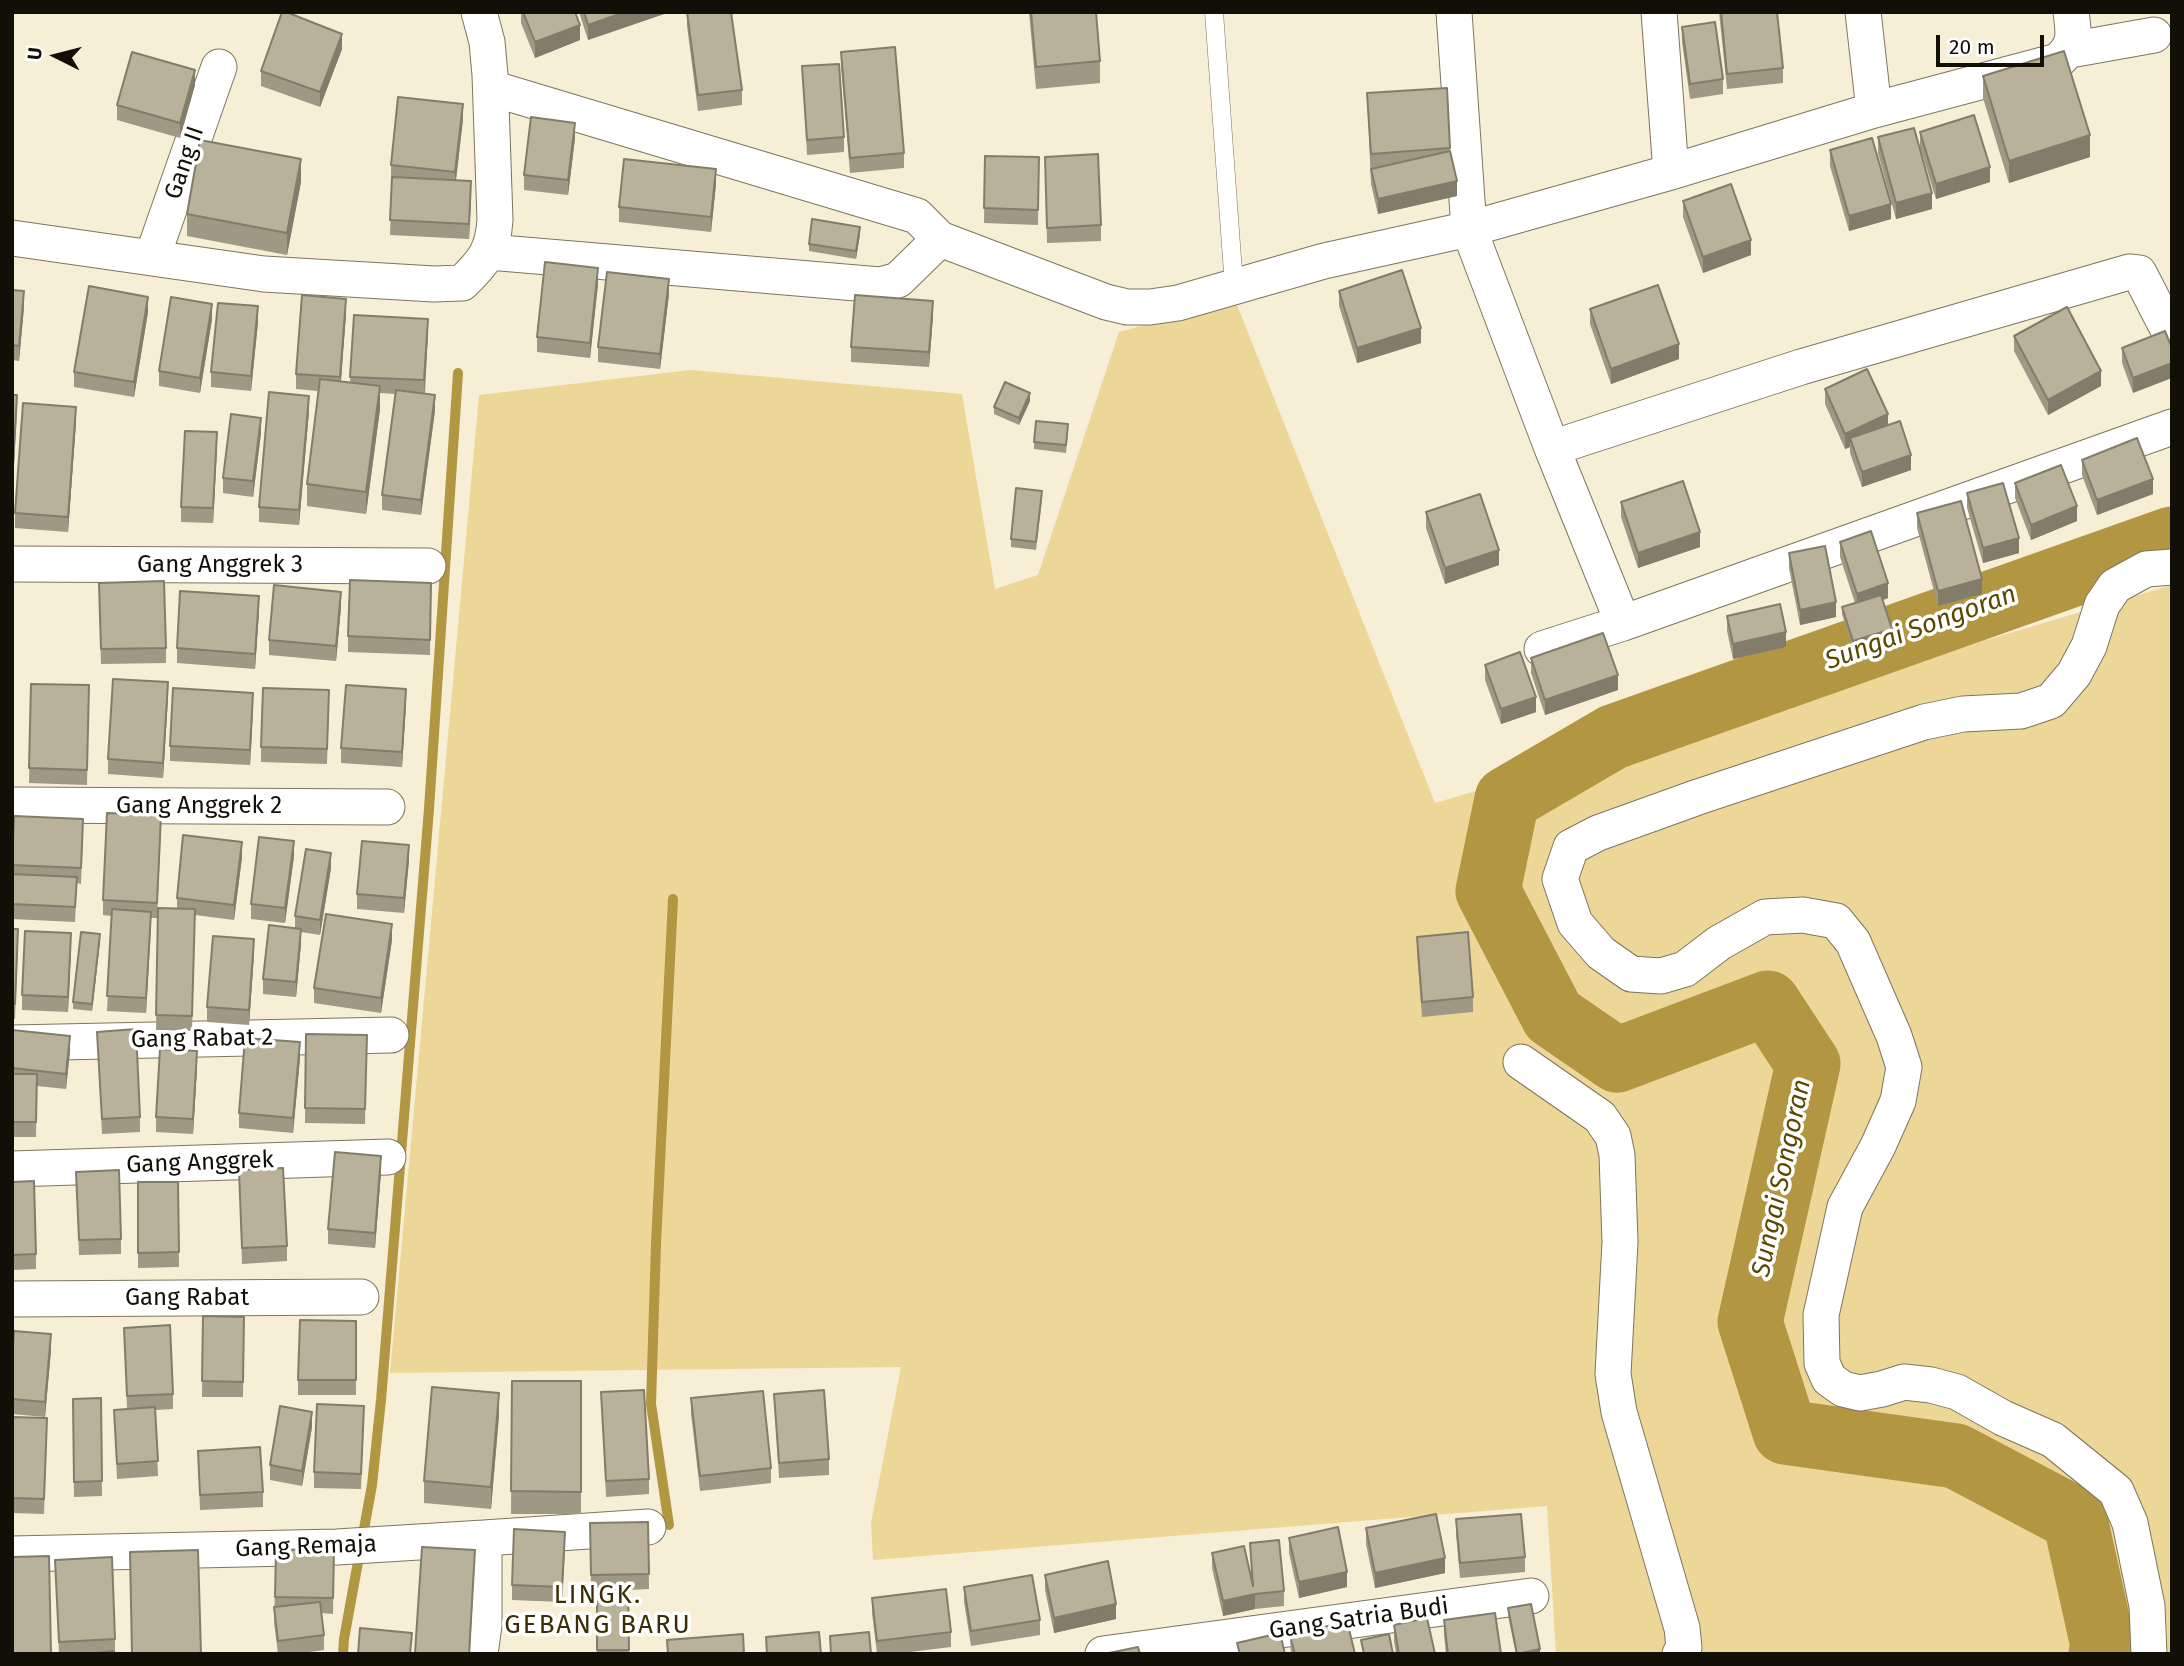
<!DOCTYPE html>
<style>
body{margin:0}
#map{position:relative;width:2184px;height:1666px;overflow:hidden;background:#f6eed5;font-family:"Fira Sans",sans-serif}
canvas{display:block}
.frame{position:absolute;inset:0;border:14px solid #120f07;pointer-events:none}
.north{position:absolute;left:21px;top:21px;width:70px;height:70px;-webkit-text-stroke:5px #fff;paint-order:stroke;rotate:276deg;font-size:19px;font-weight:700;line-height:28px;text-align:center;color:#120f07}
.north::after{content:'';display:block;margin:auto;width:24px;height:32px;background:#120f07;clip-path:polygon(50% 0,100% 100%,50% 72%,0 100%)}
.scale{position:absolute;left:1936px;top:35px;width:108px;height:32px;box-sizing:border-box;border:4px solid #120f07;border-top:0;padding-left:9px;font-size:21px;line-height:24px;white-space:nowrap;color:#120f07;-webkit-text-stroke:5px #fff;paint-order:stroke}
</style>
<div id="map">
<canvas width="2184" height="1666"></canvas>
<div class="frame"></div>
<div class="north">U</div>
<div class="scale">20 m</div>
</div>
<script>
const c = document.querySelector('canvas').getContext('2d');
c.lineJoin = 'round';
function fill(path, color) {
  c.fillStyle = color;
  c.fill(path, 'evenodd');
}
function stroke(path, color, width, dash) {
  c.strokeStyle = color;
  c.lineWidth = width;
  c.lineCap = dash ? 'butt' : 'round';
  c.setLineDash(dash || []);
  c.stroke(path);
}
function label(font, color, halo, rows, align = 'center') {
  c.font = font + ' "Fira Sans",sans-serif';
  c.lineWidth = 7;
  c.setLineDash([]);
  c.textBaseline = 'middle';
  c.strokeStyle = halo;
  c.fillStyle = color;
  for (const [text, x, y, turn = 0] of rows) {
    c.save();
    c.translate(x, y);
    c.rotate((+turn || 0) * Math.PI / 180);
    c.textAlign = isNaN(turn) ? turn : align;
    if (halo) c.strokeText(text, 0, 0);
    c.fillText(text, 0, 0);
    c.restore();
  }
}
const green = new Path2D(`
 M1235,300L1435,803L2172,585V1654H1556L1547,1506L873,1560L871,1523L901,1367L390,1373L479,395L690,370L962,394L995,589L1038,575L1119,332Z`);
const stream = new Path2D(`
 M669,1525L651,1404L656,1244L673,899
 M343,1654L344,1639L372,1485L381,1400L429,809L458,373`);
const river = new Path2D(`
 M2101,1654L2104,1650L2075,1519L1956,1456L1785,1432L1750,1322L1808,1064L1768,1003L1617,1060L1553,1016L1488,891L1507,799L1613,737L2172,539`);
const lane = new Path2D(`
 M1214,12L1234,286`);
const street = new Path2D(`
 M1454,12L1469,229L1552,448L1623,623
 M1659,12L1671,172
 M1863,12L1874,110
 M2070,50L2154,35
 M491,88L917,216L940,239L1106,302L1127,307H1150L1178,303L1324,261L1469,229L1671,172L1874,110L2058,61C2076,44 2074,36 2071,12
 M12,238L264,274L434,284L462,283C484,262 493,251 495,220L490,75L487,42L479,12
 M489,252L880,285L898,280L940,239
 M152,258L219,67
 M1552,448L1801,367L2129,272L2139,273L2172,337
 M12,564L428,566
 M1542,649L1623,623L2172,427
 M12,805L387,807
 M12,1043L391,1035
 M1521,1062L1600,1117L1613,1136L1617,1155L1620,1242L1613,1374L1619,1412L1682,1628L1684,1648L1680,1654
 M12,1169L388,1157
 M12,1299L361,1297
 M484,1538L648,1527
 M12,1554L337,1547L484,1538V1625L480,1654
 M1103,1654L1531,1596
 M2149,1654L2147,1606L2130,1523L2116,1491L2053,1440L2003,1418L1957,1392L1931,1385L1904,1382L1882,1389L1860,1393L1843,1389L1829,1379L1822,1363L1821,1315L1845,1207L1878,1146L1898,1101L1904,1067L1894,1036L1853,942L1836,921L1803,915L1765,917L1719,943L1685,969L1661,976L1631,974L1601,953L1575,923L1560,879L1571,847L1598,833L1698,797L1924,722L1963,714L2021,711L2051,701L2074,674L2089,646L2102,605L2115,586L2146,569L2172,567`);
const wall = new Path2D(`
 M521,12H575L580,40L535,58L521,23Z
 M579,12H664V14L588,40Z
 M687,12L742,90V105L698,111L687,26Z
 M1029,12H1096L1100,61V83L1036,89Z
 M1719,12H1777L1783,68V83L1727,89Z
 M1682,27L1723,79V94L1690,99L1682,42Z
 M342,49L320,107L261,86V71Z
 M841,52L904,153V168L850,173L841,67Z
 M802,66L844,137V152L807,155Z
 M1983,76L2090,157L2009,183L1983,98Z
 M195,85L180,138L117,120V105Z
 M1447,88L1450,151L1457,196L1378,214L1371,184L1367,93Z
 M463,119L456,181L471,197L469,239L390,235L392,180H391V165Z
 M1920,132L1990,182L1936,199L1920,147Z
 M1878,137L1932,209L1896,219L1878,153Z
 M575,138L568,195L524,190V175Z
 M1830,150L1891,219L1849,231L1830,166Z
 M985,156L1039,157L1038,225L984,223Z
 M1045,157L1101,225V241L1047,243Z
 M301,182L287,255L187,236V214Z
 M716,184L711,232L619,222V207Z
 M1683,201L1751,255L1703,273L1683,217Z
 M860,234L856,259L809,251V244Z
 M598,284L590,358L537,352V337Z
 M12,290L24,307L19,361L12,360Z
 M1339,291L1421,343L1357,363L1339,306Z
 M669,294L660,369L598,362V347Z
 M1590,309L1679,359L1611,384L1590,324Z
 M148,312L134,397L74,387V372Z
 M346,314L341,381L350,383L354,315L428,334L425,394L435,410L421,515L382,510V495L395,394L380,393V409L366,514L307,506V484L318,391L296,389V374Z
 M933,316L929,367L851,362V347Z
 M212,319L200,393L159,386V371Z
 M258,322L251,391L211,387V372Z
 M2165,331L2133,393L2122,363V348Z
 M2014,336L2101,386L2048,415L2014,351Z
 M1825,389L1888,426L1911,470L1862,487L1850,453V447L1845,449L1825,404Z
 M1030,401L1019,425L994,414V407Z
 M309,411L299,525L259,522V507Z
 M76,422L68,532L15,528V513Z
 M1068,432L1066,453L1034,449V442Z
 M261,433L253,497L223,493V478Z
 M217,447L213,523L181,522V507Z
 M2082,460L2153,494L2097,515L2082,475Z
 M2015,483L2077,521L2031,540L2015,498Z
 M1967,493L2019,553L1983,563L1967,508Z
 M1042,499L1036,550L1011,547V539Z
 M1621,502L1700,547L1638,568L1621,517Z
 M1426,512L1499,565L1445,584L1426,528Z
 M1917,513L1982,594L1938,606L1917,528Z
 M1840,542L1888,598L1883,600L1892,637L1853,648L1842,614V607L1855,603L1840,557Z
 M1789,553L1836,617L1800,625L1789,568Z
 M431,583L430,655L348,652V636Z
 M99,598L166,648V663L101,664Z
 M341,607L336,661L269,655V640Z
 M259,611L255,669L177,663V648Z
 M1727,616L1786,647L1733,659L1727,631Z
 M1531,658L1618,690L1545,715L1531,673Z
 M1485,665L1536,712L1501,724L1485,680Z
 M31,684L89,685L87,785L29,783Z
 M168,697L163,778L108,774V759Z
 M406,704L402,767L341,763V748Z
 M329,705L327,764L261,762V747Z
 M253,708L250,765L170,761V746Z
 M161,830L157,918H151L146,1013L107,1011L112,916L103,915V900Z
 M83,834L81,884L77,883L75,922L12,919V852Z
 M294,856L285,923L251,919V904Z
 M242,857L234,920L195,915L192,1031L156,1030L158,908H177V898Z
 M409,860L404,913L357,909V894Z
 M331,868L320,935L301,932V944L296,997L263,994V979L295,928V916Z
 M12,929L18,944L15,1019H12Z
 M1417,937L1473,997V1012L1422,1017L1417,952Z
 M392,940L381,1013L314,1003V988Z
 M100,941L92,1011L73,1009V1002Z
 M71,948L68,1012L22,1010V995Z
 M254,954L249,1025L207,1022V1007Z
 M12,1030L70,1051L66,1089L37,1086L36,1137H12Z
 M97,1032L140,1117V1132L102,1134Z
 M306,1034L367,1035L365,1124L305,1123Z
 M300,1058L293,1133L239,1128V1113Z
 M197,1067L193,1134L156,1132V1117Z
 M239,1170L287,1246V1261L242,1264Z
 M76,1172L121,1239V1254L79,1255Z
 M381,1172L375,1248L328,1244V1229Z
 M12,1182L36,1254V1269L12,1270Z
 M138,1182H178L179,1267L138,1268Z
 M203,1316L244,1317L243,1397H202Z
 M356,1321V1395H298V1380Z
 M124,1328L173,1394V1409L155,1410L158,1476L117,1479L114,1410L127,1409Z
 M51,1350L45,1417L12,1414V1356Z
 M512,1381H581V1514H511Z
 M601,1392L649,1479V1494L606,1497Z
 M774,1394L829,1459V1475L779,1478Z
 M101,1398L102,1496L74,1497L73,1399Z
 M691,1398L771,1468V1483L700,1491L691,1413Z
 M499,1415L491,1509L424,1503V1481Z
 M12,1417L47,1433L44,1514L12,1513Z
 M364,1421L361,1489L314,1488V1472Z
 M312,1427L302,1486L270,1480V1465Z
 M198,1451L263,1492V1507L200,1510Z
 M1456,1519L1525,1557V1572L1460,1578L1456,1534Z
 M648,1522L649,1589L628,1590L629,1654H597V1590H591L590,1523Z
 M1366,1528L1445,1573L1375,1588L1366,1544Z
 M1289,1538L1347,1587L1299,1598L1289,1553Z
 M1250,1543L1284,1591V1606L1255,1609L1223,1616L1212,1568V1553L1252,1579Z
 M565,1547L562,1602L512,1600V1585Z
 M276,1549L334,1551L333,1614L321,1613L324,1635V1650L295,1654H278L274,1622Z
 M55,1560L115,1639V1654H59Z
 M1045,1575L1116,1619L1054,1633L1045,1590Z
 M964,1587L1040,1620V1635L971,1646L964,1602Z
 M872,1598L951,1632V1647L894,1654H877L872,1613Z
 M1508,1608L1540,1654H1516L1508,1616Z
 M1444,1620L1501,1654H1446L1444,1635Z
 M1394,1625L1435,1654H1396L1394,1641Z
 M1290,1636L1355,1654H1291Z`);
const shadedWall = new Path2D(`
 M625,12H664V14L588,40V25Z
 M580,25V40L535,58V42Z
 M342,34V49L320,107V92Z
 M195,70V85L180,138V123Z
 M463,104V119L455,187V172Z
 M575,123V138L568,195V180Z
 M2090,135V157L2009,183V161Z
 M301,159V182L287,255V233Z
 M1990,167V182L1936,199V184Z
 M716,169V184L711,232V217Z
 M471,181V197L469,239V224Z
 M1457,181V196L1378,214V199Z
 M1932,193V209L1896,219V203Z
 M1891,204V219L1849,231V216Z
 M860,227V234L856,259V251Z
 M1751,240V255L1703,273V257Z
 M598,268V284L590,358V343Z
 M669,279V294L660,369V354Z
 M24,291V307L19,361V346Z
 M148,297V312L134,397V382Z
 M346,299V314L340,392V377Z
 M933,301V316L929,367V352Z
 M212,304V319L200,393V378Z
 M258,306V322L251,391V376Z
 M428,319V334L424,395V380Z
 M1421,328V343L1357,363V348Z
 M1679,344V359L1611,384V369Z
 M2172,363V378L2133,393V378Z
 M2101,371V386L2048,415V400Z
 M380,386V409L366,514V492Z
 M1030,393V401L1019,425V418Z
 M17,395V410L13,481V466Z
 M435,395V410L421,515V500Z
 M309,396V411L299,525V510Z
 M76,407V422L68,532V517Z
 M1888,414V429L1850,438V447L1845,449V434Z
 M261,418V433L253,497V481Z
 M217,432V447L213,523V508Z
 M1911,455V470L1862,487V472Z
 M2153,479V494L2097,515V500Z
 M2077,506V521L2031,540V525Z
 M1700,532V547L1638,568V553Z
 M2019,538V553L1983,563V548Z
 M1499,550V565L1445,584V568Z
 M1982,579V594L1938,606V591Z
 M1888,583V598L1857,609V594Z
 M341,592V607L336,661V646Z
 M259,596V611L255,669V654Z
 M1836,602V617L1800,625V610Z
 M1892,629V637L1853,648V641Z
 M1786,632V647L1733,659V644Z
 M1618,675V690L1545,715V700Z
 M168,682V697L163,778V763Z
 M406,689V704L402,767V752Z
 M253,693V708L250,765V750Z
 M1536,697V712L1501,724V709Z
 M294,841V856L285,923V908Z
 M242,842V857L234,920V905Z
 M409,845V860L404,913V898Z
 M331,853V868L320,935V920Z
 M151,912V927L146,1013V998Z
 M392,924V940L381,1013V998Z
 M301,929V944L296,997V982Z
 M71,933V948L68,1012V997Z
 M100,934V941L92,1011V1004Z
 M254,939V954L249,1025V1010Z
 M70,1036V1051L66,1089V1074Z
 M300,1042V1058L293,1133V1118Z
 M197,1051V1067L193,1134V1119Z
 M381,1156V1172L375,1248V1233Z
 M51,1334V1350L45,1417V1402Z
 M499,1393V1415L491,1509V1487Z
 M312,1412V1427L302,1486V1471Z
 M565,1532V1547L562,1602V1587Z
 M475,1550L470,1654H469Z
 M1445,1558V1573L1375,1588V1573Z
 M1347,1572V1587L1299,1598V1582Z
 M1255,1594V1609L1223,1616V1601Z
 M1116,1604V1619L1054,1633V1618Z
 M1540,1649V1654H1517Z`);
const building = new Path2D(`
 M282,12H286L342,34L320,92L261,71Z
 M523,12H575L580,25L535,42Z
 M584,12H625L588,25Z
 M687,12H731L742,90L698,95Z
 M1031,12H1096L1100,61L1036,67Z
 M1721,12H1777L1783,68L1727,74Z
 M1715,22L1723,79L1690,84L1682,27Z
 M895,47L904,153L850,158L841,52Z
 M2064,51L2090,135L2009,161L1983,76Z
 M132,52L195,70L180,123L117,105Z
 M839,64L844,137L807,140L802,66Z
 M1447,88L1450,148L1371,154L1367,93Z
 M398,97L463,104L455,172L391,165Z
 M1974,115L1990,167L1936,184L1920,132Z
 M531,117L575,123L568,180L524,175Z
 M1914,128L1932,193L1896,203L1878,137Z
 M1872,138L1891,204L1849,216L1830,150Z
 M200,140L301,159L287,233L187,214Z
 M1450,151L1457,181L1378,199L1371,169Z
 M1098,154L1101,225L1047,228L1045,157Z
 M985,156L1039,157L1038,210L984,208Z
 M624,159L716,169L711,217L619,207Z
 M392,177L471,181L469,224L390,220Z
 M1731,184L1751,240L1703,257L1683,201Z
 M812,219L860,227L856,251L809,244Z
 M545,262L598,268L590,343L537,337Z
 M1402,270L1421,328L1357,348L1339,291Z
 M607,272L669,279L660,354L598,347Z
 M1658,285L1679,344L1611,369L1590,309Z
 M89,286L148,297L134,382L74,372Z
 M12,290L24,291L19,346L12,345Z
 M302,295L346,299L340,377L296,374Z
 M855,295L933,301L929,352L851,347Z
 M171,297L212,304L200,378L159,371Z
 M218,303L258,306L251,376L211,372Z
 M2067,307L2101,371L2048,400L2014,336Z
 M354,315L428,319L424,380L350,377Z
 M2165,331L2172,348V363L2133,378L2122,348Z
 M1867,369L1888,414L1845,434L1825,389Z
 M320,379L380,386L366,492L307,484Z
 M1005,382L1030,393L1019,418L994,407Z
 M396,390L435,395L421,500L382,495Z
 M269,392L309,396L299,510L259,507Z
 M12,395H17L13,466H12Z
 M23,403L76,407L68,517L15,513Z
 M231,414L261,418L253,481L223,478Z
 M1036,421L1068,424L1066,445L1034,442Z
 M1900,421L1911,455L1862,472L1850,438Z
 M185,431L217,432L213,508L181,507Z
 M2137,438L2153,479L2097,500L2082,460Z
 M2061,465L2077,506L2031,525L2015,483Z
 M1683,481L1700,532L1638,553L1621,502Z
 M2003,483L2019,538L1983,548L1967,493Z
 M1016,488L1042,491L1036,542L1011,539Z
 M1480,494L1499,550L1445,568L1426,512Z
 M1961,501L1982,579L1938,591L1917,513Z
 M1871,531L1888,583L1857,594L1840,542Z
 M1825,546L1836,602L1800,610L1789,553Z
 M350,580L431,583L430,640L348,636Z
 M164,581L166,648L101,649L99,583Z
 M274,585L341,592L336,646L269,640Z
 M180,591L259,596L255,654L177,648Z
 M1881,595L1892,629L1853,641L1842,607Z
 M1780,604L1786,632L1733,644L1727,616Z
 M1603,633L1618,675L1545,700L1531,658Z
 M1520,652L1536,697L1501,709L1485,665Z
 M113,679L168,682L163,763L108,759Z
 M31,684L89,685L87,770L29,768Z
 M346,685L406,689L402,752L341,748Z
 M173,688L253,693L250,750L170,746Z
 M263,688L329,690L327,749L261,747Z
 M107,813L161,815L157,903L103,900Z
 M14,816L83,819L81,868L12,865Z
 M183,835L242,842L234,905L177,898Z
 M259,837L294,841L285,908L251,904Z
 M362,841L409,845L404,898L357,894Z
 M306,849L331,853L320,920L295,916Z
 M12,874L77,877L75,907L12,904Z
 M158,908L195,909L192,1016L156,1015Z
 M112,909L151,912L146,998L107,996Z
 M326,914L392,924L381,998L314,988Z
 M269,925L301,929L296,982L263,979Z
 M12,929H18L15,1004H12Z
 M25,931L71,933L68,997L22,995Z
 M81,932L100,934L92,1004L73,1002Z
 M1468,932L1473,997L1422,1002L1417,937Z
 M213,936L254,939L249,1010L207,1007Z
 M136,1029L140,1117L102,1119L97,1032Z
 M12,1030L70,1036L66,1074L12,1068Z
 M306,1034L367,1035L365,1109L305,1108Z
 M245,1038L300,1042L293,1118L239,1113Z
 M160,1049L197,1051L193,1119L156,1117Z
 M12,1074H37L36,1122H12Z
 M335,1152L381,1156L375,1233L328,1229Z
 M283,1168L287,1246L242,1248L239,1170Z
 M119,1170L121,1239L79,1240L76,1172Z
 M34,1181L36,1254L12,1255V1182Z
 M138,1182H178L179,1252L138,1253Z
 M203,1316L244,1317L243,1382L202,1381Z
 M300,1320L356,1321V1380H298Z
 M170,1325L173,1394L127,1396L124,1328Z
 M14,1331L51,1334L45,1402L12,1399V1356Z
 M512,1381H581V1492L511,1491Z
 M432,1387L499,1393L491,1487L424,1481Z
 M644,1390L649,1479L606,1481L601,1392Z
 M824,1390L829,1459L779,1463L774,1394Z
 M763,1391L771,1468L700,1476L691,1398Z
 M101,1398L102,1481L74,1482L73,1399Z
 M317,1404L364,1406L361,1474L314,1472Z
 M280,1406L312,1412L302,1471L270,1465Z
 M155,1407L158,1461L117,1464L114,1410Z
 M12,1417L47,1418L44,1499L12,1498Z
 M260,1447L263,1492L200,1495L198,1451Z
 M1436,1514L1445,1558L1375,1573L1366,1528Z
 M1521,1514L1525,1557L1460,1563L1456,1519Z
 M648,1522L649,1574L591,1575L590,1523Z
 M1338,1527L1347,1572L1299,1582L1289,1538Z
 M514,1529L565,1532L562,1587L512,1585Z
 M1279,1540L1284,1591L1255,1594L1223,1601L1212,1553L1244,1546L1253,1586L1250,1543Z
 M422,1547L475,1550L469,1654L415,1653Z
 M276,1549L334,1551L333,1598L275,1597Z
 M198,1550L201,1654H132L130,1552Z
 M49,1556L51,1654H12V1557Z
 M112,1557L115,1639L59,1642L55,1560Z
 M1108,1561L1116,1604L1054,1618L1045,1575Z
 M1032,1575L1040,1620L971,1631L964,1587Z
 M628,1589L629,1650H597V1590Z
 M946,1589L951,1632L877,1641L872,1598Z
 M320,1602L324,1635L278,1641L274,1607Z
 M1531,1604L1540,1649L1517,1654L1508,1608Z
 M1495,1613L1501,1654H1448L1444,1620Z
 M1427,1618L1435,1654H1399L1394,1625Z
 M1347,1621L1355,1654H1295L1290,1636Z
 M360,1628L412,1633L410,1654H358Z
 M819,1632L821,1654H767L766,1637Z
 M869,1632L871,1654H831L830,1636Z
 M1280,1633L1285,1654H1240L1237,1643Z
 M743,1634L744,1654H668L667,1640Z
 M1389,1634L1393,1654H1364L1361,1640Z
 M1138,1647L1140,1654H1104Z
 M114,1651V1654H86Z`);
const streetNames = [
 ["Gang II",185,163,-71],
 ["Gang Anggrek 3",220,565],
 ["Gang Anggrek 2",199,806],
 ["Gang Rabat 2",202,1039,-1],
 ["Gang Anggrek",200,1163,-2],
 ["Gang Rabat",187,1298],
 ["Gang Remaja",306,1547,-2],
 ["Gang Satria Budi",1359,1619,-8]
];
const waterNames = [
 ["Sungai Songoran",1921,628,-20],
 ["Sungai Songoran",1782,1178,-78]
];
const neighbourhoodNames = [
 ["LINGK.",598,1596],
 ["GEBANG BARU",598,1626]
];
fill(green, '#edd798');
stroke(stream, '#b29641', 10);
stroke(river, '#b29641', 65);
stroke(lane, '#7d755f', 19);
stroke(street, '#7d755f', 37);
stroke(lane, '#fff', 18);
stroke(street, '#fff', 35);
fill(wall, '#9f9884');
fill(shadedWall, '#827c6b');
fill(building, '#b9b199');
stroke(building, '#827c6b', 2);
label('24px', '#120f07', '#fff', streetNames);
label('italic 26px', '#5b4700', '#fff', waterNames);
c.letterSpacing = '2px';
label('26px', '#3a2d03', '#fff', neighbourhoodNames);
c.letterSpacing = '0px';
</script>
